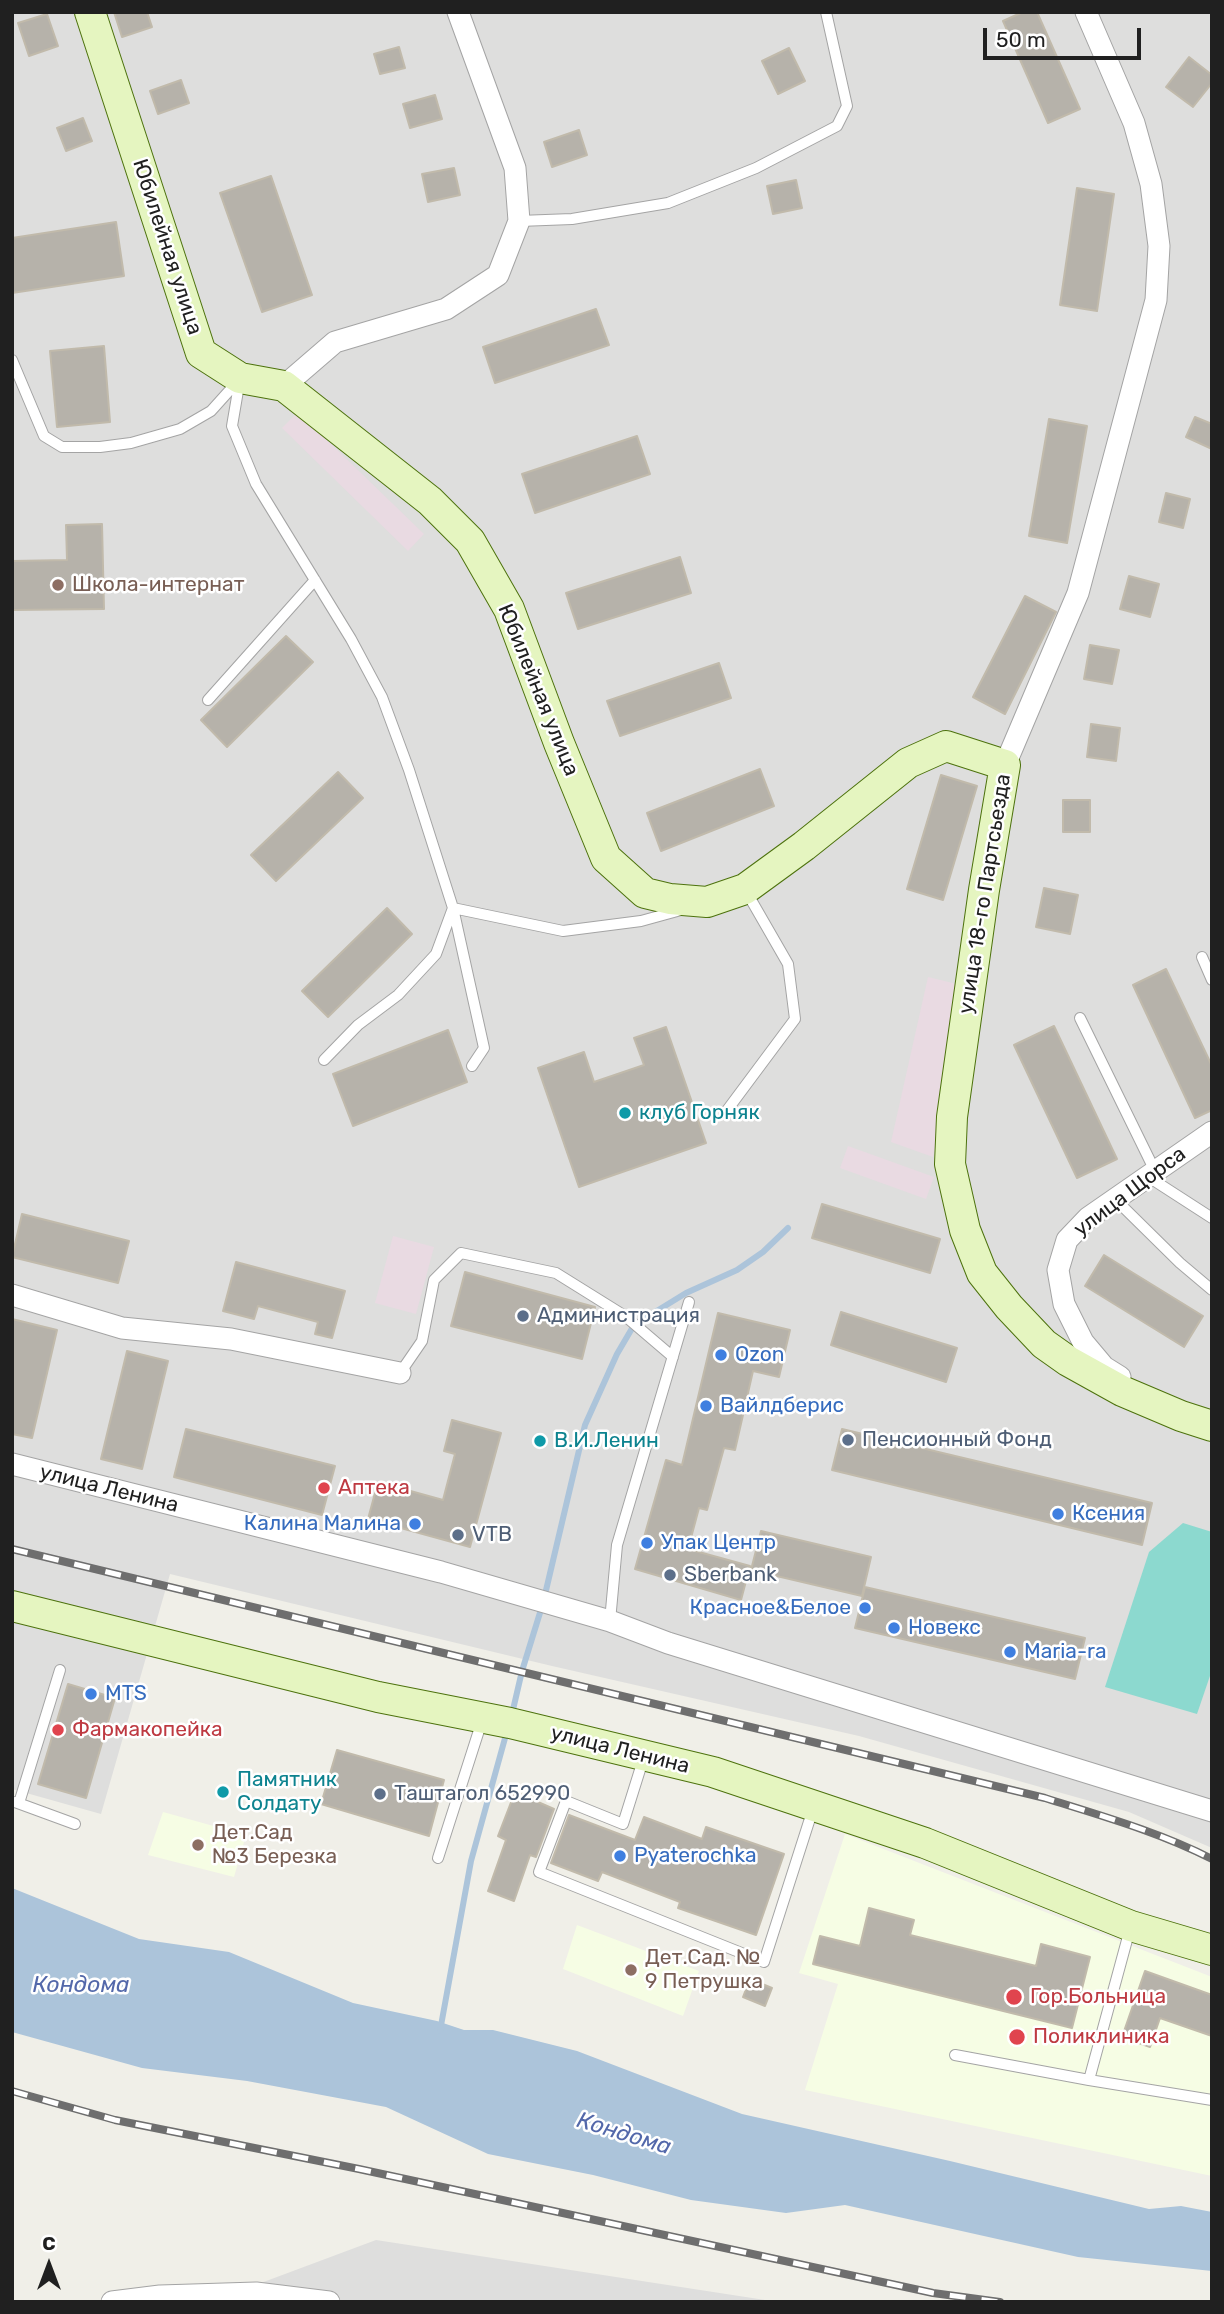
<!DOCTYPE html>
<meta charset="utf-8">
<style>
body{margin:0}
#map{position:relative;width:1224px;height:2314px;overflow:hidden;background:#f0efe8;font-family:Rubik,sans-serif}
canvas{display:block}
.frame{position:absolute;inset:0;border:14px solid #202020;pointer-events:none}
.north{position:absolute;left:14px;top:2230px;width:70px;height:70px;-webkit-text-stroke:5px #fff;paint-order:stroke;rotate:0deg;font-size:19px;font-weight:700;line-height:28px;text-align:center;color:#202020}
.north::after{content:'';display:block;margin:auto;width:24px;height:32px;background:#202020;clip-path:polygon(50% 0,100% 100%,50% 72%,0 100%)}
.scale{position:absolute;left:983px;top:28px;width:158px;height:32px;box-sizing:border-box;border:4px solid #202020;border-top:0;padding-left:9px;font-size:21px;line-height:24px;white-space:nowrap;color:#202020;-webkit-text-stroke:5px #fff;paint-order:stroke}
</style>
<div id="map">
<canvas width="1224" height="2314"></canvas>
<div class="frame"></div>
<div class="north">С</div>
<div class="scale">50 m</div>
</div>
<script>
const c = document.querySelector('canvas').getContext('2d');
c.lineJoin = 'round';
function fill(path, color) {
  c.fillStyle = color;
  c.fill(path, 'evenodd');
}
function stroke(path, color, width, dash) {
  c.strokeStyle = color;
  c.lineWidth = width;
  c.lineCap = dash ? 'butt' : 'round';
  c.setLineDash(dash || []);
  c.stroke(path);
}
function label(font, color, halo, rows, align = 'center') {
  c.font = font + ' Rubik,sans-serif';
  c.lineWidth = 5;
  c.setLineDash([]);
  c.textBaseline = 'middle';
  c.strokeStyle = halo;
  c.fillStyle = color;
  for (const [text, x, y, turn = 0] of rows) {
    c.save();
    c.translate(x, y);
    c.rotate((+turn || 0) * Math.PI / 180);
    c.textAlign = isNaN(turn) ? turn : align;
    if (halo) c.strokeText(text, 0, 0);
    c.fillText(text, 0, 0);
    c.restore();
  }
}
const residential = new Path2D(`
 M12,12H1212V1848L1129,1812L859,1736L552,1666L170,1574L101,1814L12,1789Z
 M376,2240L778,2302H210Z`);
const industrial = new Path2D(`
 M298,412L424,534L408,551L282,428Z
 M928,977L965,986L933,1157L891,1142Z
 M848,1146L934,1177L926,1199L840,1168Z
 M393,1236L434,1247L416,1314L375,1303Z`);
const education = new Path2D(`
 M163,1812L246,1835L234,1877L148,1855Z
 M845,1834L1212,1977V2176L805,2090L838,1984L799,1973Z
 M577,1925L699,1971L683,2016L563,1969Z`);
const pitch = new Path2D(`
 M1183,1523L1212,1532V1670L1197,1714L1105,1687L1149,1552Z`);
const water = new Path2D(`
 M12,1888L139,1939L229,1952L353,2003L437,2021L464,2030H493L577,2051L742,2114L950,2161L1149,2209L1181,2206L1212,2212V2271L1078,2257L845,2205L786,2213L691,2200L593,2175L488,2154L386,2107L247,2081L142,2068L12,2032Z`);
const stream = new Path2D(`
 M512,1714L522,1671L543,1603L585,1425L617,1354L634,1325L686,1293L737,1270L763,1252L788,1228
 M440,2031L471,1861L507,1731`);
const building = new Path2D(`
 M114,12H147L152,27L122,37Z
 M1023,12H1037L1080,109L1048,123L1003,21Z
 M47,14L58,46L29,56L18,23Z
 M399,47L405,68L380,74L374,54Z
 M789,48L805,81L778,94L762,61Z
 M1189,57L1212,75V83L1193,107L1166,87Z
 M181,80L189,103L158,114L150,91Z
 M435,95L442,119L410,128L403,104Z
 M83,118L92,141L66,151L57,128Z
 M579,130L587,155L552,167L544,142Z
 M454,168L460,195L428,202L422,174Z
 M271,176L312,295L262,312L220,193Z
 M796,180L802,208L773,214L767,186Z
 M1077,188L1114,194L1097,311L1060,305Z
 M116,222L124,276L12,293V238Z
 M596,309L609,345L495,383L483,347Z
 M104,346L110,422L57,427L50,351Z
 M1195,417L1212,424V449L1186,437Z
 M1049,419L1087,426L1067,543L1029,536Z
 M637,436L650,474L535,513L522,474Z
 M1166,493L1190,499L1183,528L1159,522Z
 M102,524L104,609L12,610V561L67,560L66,525Z
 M680,557L691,593L578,629L566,593Z
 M1129,576L1159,584L1150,617L1120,609Z
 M1025,596L1056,612L1005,714L973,697Z
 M286,636L313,662L227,747L201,720Z
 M1090,645L1119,650L1112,684L1084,679Z
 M719,663L731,698L620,736L607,701Z
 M1091,724L1120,728L1116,761L1087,757Z
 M760,769L774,806L661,851L647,813Z
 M338,772L363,798L276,881L251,855Z
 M941,775L977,786L943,900L907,889Z
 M1063,800H1090V832H1063Z
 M1044,888L1078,895L1070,934L1036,927Z
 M387,908L412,934L328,1017L302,991Z
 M1166,969L1212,1066V1110L1195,1118L1133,985Z
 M1054,1026L1117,1159L1077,1178L1014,1045Z
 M666,1027L706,1143L579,1187L538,1068L584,1052L594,1082L644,1065L634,1038Z
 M448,1030L467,1082L353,1126L333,1074Z
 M822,1204L940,1239L930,1273L812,1238Z
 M22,1214L129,1241L118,1283L12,1257Z
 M1104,1255L1203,1316L1184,1347L1085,1286Z
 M236,1262L345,1291L332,1338L315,1334L318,1322L258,1306L254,1319L223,1311Z
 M465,1272L595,1307L582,1359L451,1326Z
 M841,1312L957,1348L946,1382L831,1345Z
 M718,1313L790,1330L779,1377L753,1371L735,1450L724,1448L707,1510L699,1508L688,1549L750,1566L741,1600L635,1569L666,1460L682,1465Z
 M12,1319L57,1330L32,1438L12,1434Z
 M127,1351L168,1361L142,1469L101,1459Z
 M452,1420L501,1433L470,1547L368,1519L378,1482L443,1500L455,1454L444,1451Z
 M186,1429L335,1466L322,1515L174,1477Z
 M842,1429L1152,1503L1142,1545L832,1470Z
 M761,1531L871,1557L862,1596L751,1570Z
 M865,1587L1085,1638L1075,1679L855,1628Z
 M68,1684L115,1698L86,1798L38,1784Z
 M337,1750L444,1780L429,1836L321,1804Z
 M515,1792L554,1809L536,1857L530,1855L514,1901L488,1891L506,1840L498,1836Z
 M569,1815L635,1840L644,1817L702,1839L706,1827L784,1854L756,1935L678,1908L680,1902L602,1872L598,1881L551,1863Z
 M869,1908L914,1920L910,1935L1036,1966L1041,1944L1090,1957L1072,2028L813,1964L820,1936L860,1946Z
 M1145,1971L1212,1995V2036L1160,2018L1150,2047L1122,2037Z
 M750,1979L772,1988L765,2006L743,1997Z`);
const lane = new Path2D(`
 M519,221L572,219L668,203L756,168L837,126L847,106L826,12
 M12,360L44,436L62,447H100L131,443L180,429L211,411L238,381
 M240,379L232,426L256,484L351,639L382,697L409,770L453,908L484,1048L472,1066
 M208,700L315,580
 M1202,957L1212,980
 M1080,1018L1155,1171
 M324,1060L358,1025L398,995L436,954L453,908L563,931L641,921L681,910
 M725,1113L795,1019L788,964L746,891
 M1147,1176L1212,1218
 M1115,1199L1180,1263L1212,1290
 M400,1373L422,1341L434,1280L461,1253L556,1273L625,1316L673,1357
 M610,1621L617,1545L689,1302
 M644,1757L623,1824L566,1801L539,1872L764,1962L814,1806
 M15,1802L75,1824
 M19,1803L60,1670
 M438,1858L482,1721
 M1130,1929L1089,2080L1212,2100
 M955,2055L1089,2080`);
const street = new Path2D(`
 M284,386L335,342L446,309L498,275L519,221L515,168L458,12
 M1005,765L1078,593L1156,300L1159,246L1151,184L1134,123L1086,12
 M12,1295L122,1328L231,1339L400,1373
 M1120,1377L1104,1367L1083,1342L1064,1304L1058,1270L1067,1240L1088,1218L1212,1132
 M12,1464L441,1572L610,1621L668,1643L1212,1811
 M112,2302L160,2296L256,2293L329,2302`);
const secondary = new Path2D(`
 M90,12L201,353L240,378L284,386L430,501L470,541L509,609L559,743L606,858L645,893L670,899L707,902L745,889L804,846L908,763L946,746L1005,765L984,890L952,1117L950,1164L965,1230L982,1273L1009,1307L1044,1344L1068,1361L1122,1391L1181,1416L1212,1426
 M12,1606L378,1697L510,1723L713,1772L925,1843L1131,1926L1212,1950`);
const rail = new Path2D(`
 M12,1549L1045,1798C1102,1816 1159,1832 1212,1859
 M12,2091L115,2120L359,2169L933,2293L1000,2302`);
const markers = [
 [58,585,7,"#8d6e63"],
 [625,1113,7,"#0f9aa8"],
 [523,1316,7,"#5c6f8a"],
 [721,1355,7,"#3f7fe0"],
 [706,1406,7,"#3f7fe0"],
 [848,1440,7,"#5c6f8a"],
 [540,1441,7,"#0f9aa8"],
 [324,1488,7,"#e0444e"],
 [1058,1514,7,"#3f7fe0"],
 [415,1524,7,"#3f7fe0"],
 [458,1535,7,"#5c6f8a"],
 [647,1543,7,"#3f7fe0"],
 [670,1575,7,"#5c6f8a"],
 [865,1608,7,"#3f7fe0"],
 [894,1628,7,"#3f7fe0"],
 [1010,1652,7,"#3f7fe0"],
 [91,1694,7,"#3f7fe0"],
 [58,1730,7,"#e0444e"],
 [223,1792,7,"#0f9aa8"],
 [380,1794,7,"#5c6f8a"],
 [198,1845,7,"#8d6e63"],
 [620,1856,7,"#3f7fe0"],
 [631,1970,7,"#8d6e63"],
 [1014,1997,9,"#e0444e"],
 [1017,2037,9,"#e0444e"]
];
const streetNames = [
 ["Юбилейная улица",167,247,72],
 ["Юбилейная улица",538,690,68],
 ["улица 18-го Партсьезда",985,894,-81],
 ["улица Щорса",1130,1192,-37],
 ["улица Ленина",109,1489,14],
 ["улица Ленина",620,1750,14]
];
const educationNames = [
 ["Школа-интернат",72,585],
 ["Дет.Сад",212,1833],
 ["№3 Березка",212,1857],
 ["Дет.Сад. №",645,1958],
 ["9 Петрушка",645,1982]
];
const cultureNames = [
 ["клуб Горняк",639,1113],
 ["В.И.Ленин",554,1441],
 ["Памятник",237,1780],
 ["Солдату",237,1804]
];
const serviceNames = [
 ["Администрация",537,1316],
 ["Пенсионный Фонд",862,1440],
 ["VTB",472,1535],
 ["Sberbank",684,1575],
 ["Таштагол 652990",394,1794]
];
const shopNames = [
 ["Ozon",735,1355],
 ["Вайлдберис",720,1406],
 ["Ксения",1072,1514],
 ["Калина Малина",401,1524,"right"],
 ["Упак Центр",661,1543],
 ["Красное&Белое",851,1608,"right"],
 ["Новекс",908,1628],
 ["Maria-ra",1024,1652],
 ["MTS",105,1694],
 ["Pyaterochka",634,1856]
];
const healthNames = [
 ["Аптека",338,1488],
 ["Фармакопейка",72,1730],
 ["Гор.Больница",1030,1997],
 ["Поликлиника",1033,2037]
];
const waterNames = [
 ["Кондома",81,1985],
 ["Кондома",624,2134,17]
];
fill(residential, '#dededd');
fill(industrial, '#e9dae2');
fill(education, '#f6fde4');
fill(pitch, '#8cd9cf');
fill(water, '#acc4da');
stroke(stream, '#acc4da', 6);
fill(building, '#b6b2aa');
stroke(building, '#c1baab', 2);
stroke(lane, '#a4a4a4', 12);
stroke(street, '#a4a4a4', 23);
stroke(secondary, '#4d720d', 32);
stroke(lane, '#fff', 10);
stroke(street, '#fff', 21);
stroke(secondary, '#e5f5c0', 30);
stroke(rail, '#6e6e6e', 8);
stroke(rail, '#fff', 5, [16]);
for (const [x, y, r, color] of markers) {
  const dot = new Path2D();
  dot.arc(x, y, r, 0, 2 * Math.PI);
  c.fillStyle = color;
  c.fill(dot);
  stroke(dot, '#fff', 2.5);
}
label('21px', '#202020', '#fff', streetNames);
label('21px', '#785e54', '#fff', educationNames, 'left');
label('21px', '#0d838f', '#fff', cultureNames, 'left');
label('21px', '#4e5e75', '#fff', serviceNames, 'left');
label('21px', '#366cbe', '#fff', shopNames, 'left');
label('21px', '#be3a42', '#fff', healthNames, 'left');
label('italic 23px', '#5368aa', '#fff', waterNames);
</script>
